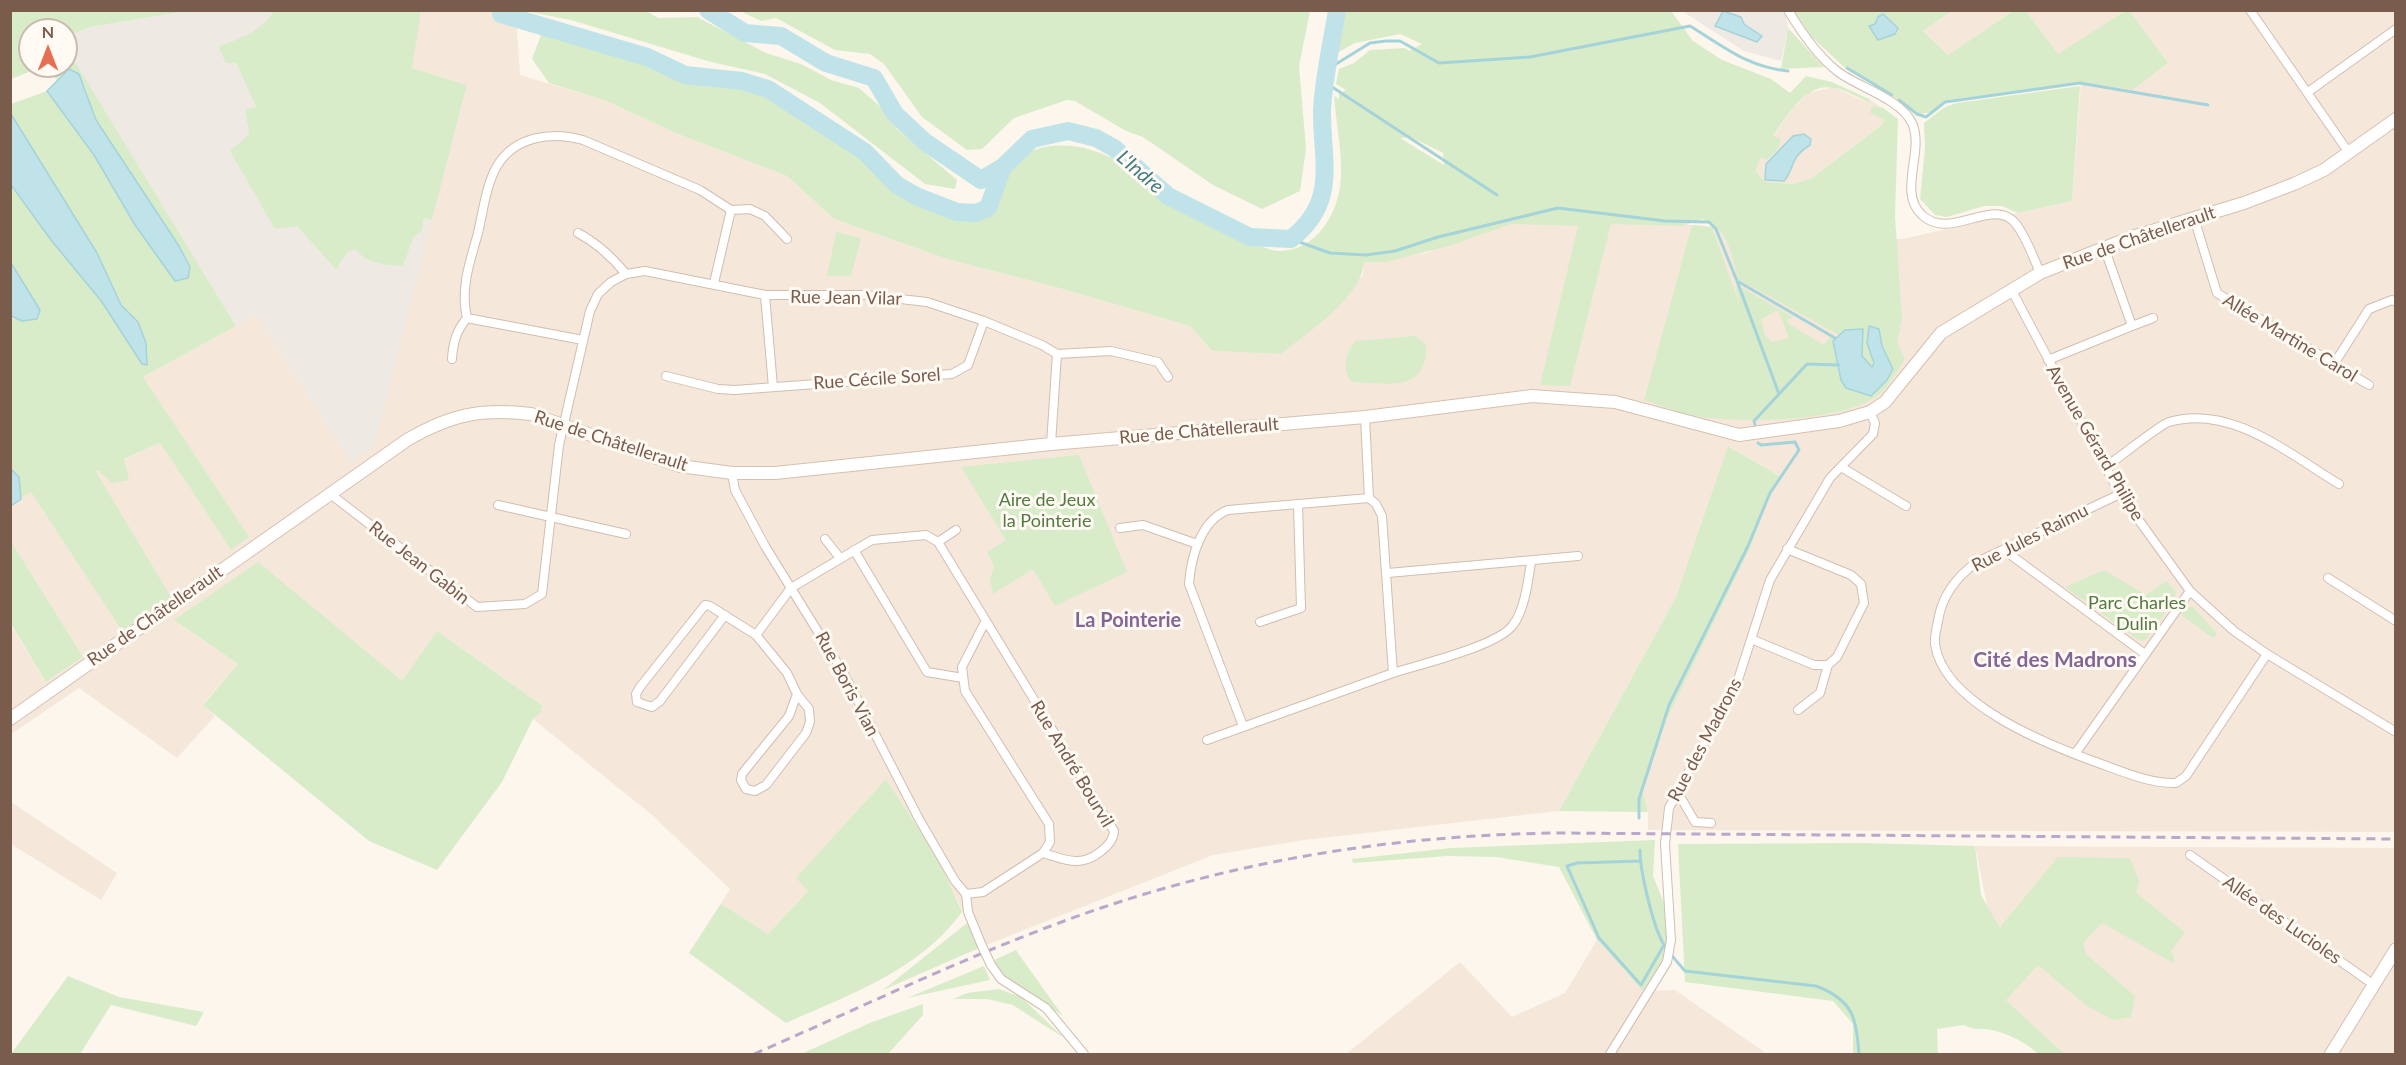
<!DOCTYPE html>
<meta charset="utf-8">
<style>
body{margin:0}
#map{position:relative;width:2406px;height:1065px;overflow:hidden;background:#fdf6ec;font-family:Lato,sans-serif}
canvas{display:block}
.frame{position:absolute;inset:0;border:12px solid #7a5c4d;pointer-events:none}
.north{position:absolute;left:18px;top:18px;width:60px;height:60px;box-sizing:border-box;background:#fffaf3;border:2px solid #cabbb1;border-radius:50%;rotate:0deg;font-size:16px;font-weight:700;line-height:24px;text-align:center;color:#7a5c4d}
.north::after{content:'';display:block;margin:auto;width:21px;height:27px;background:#e76f51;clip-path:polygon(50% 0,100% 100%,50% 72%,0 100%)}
</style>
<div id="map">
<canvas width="2406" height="1065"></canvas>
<div class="frame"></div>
<div class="north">N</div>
</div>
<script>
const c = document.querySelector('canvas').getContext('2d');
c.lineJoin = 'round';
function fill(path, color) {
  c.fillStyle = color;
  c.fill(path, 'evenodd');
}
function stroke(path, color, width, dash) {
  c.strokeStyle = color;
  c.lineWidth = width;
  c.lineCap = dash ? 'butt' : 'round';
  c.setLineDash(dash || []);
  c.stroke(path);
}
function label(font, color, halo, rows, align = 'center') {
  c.font = font + ' Lato,sans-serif';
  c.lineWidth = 6;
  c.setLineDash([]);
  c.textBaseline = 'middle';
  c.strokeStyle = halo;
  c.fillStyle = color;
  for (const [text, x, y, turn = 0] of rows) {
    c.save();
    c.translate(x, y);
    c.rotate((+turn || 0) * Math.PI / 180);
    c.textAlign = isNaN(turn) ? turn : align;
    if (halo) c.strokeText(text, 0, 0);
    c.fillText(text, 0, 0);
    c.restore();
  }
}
const residential = new Path2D(`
 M421,11H523L517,29L520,75L604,100L678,134L787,176L834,219L947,259L1059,288L1190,326L1212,351L1281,354L1363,275L1364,262L1426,253L1488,227L1556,213L1712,227L1816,182L1860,238L1902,239L2072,201L2081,82L2133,90L2168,63L2130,11H2395V832L1648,830V812L1643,791L1667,719L1751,546L1773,488L1783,478L1729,446L1676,597L1559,811L1304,840L1213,855L979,948L938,858L886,779L797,878L808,891L768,934L786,1023L689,953L730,889L652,815L533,719L543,706L437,631L402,682L175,621L238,664L203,704L215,716L177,758L79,688L11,734L10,624L46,682L83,657L11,541V502L31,491L122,631L95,473L160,443L231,550L143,377L256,315L352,463L383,406L467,85L411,68Z
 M1952,11H2013L1948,55L1923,31Z
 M2026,11H2125L2058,55Z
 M1833,87L1869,103V99L1883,108L1872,106L1884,120L1883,124L1812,178L1793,184L1765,182L1756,171L1760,156L1792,109L1808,93Z
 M11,802L117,873L101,900L11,844Z
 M1975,846L2395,848V1054H2063L2006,1000Z
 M1597,940L1643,991L1675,990L1767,1054H1346L1460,962L1512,1017L1565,993Z`);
const industrial = new Path2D(`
 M188,11H274L266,24L238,40L218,46L236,63L256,107L245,109L249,134L231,151L336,270L347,253L356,249L413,238L422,231L424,218L432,220L374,446L352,463L256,315L236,326L66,48V37L90,27Z
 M1682,11H1785L1788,28L1781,61L1744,51Z`);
const green = new Path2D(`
 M11,10H188V11L90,27L66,37V30H30V66H44L11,79Z
 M645,10L658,18L697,17L766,53L801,64L831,80L859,88L883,109L897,129L957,180L955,189L925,184L820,103L765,74L711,62L571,20L525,11Z
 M274,11H421L412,68L467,85L432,220L424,218L422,231L413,238L403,266C386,265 366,264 356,249L347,253L336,270L297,226L275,229L230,151L249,134L245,109L256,107L236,63H226L218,46C241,39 261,31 274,11Z
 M740,11H1310L1299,66L1306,149L1300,191L1262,209L1213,185L1143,137L1126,131L1075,101L1067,100L1014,118L982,149L967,150L922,117L884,64L870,54L835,50L776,18L761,21Z
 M1343,11H1671L1693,41L1722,60L1771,79L1790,93L1806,76L1832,82L1869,99L1870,103C1859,98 1846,90 1834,88C1805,82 1787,117 1773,136L1781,139L1777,150L1767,160L1760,157L1756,171L1765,182L1793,184L1812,178L1883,124L1884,120L1870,113L1872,106L1883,108L1898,119L1895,216L1902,319L1897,342L1905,359C1897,371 1888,388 1877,396C1841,422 1745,423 1701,417C1682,414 1662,406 1644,400L1692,225L1712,227L1741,309L1736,290L1737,285L1793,317L1787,320L1789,324L1824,345L1830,336L1834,339L1841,380L1893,369L1882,346L1878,329L1873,326L1867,343L1874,364L1872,367L1862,356V329L1845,330L1839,335L1738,279C1731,253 1729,230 1703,219L1682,226L1611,224L1570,386L1540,385L1578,226L1511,224L1452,245L1386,262H1364C1362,297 1307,333 1281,354L1212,351L1190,326L1059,288L947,259L834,219L787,176L678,134L604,100L549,83L532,59L542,32L685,78L741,86L765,94L803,116L871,165L908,198L952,217H983C1007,195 999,162 1037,149C1061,141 1095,147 1116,161C1132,173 1144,189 1160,200C1189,218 1219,231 1251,242C1259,245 1268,250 1277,251C1317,252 1339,213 1341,177C1342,151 1336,122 1334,96L1339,99V94L1346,90L1336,84L1339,69L1354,63L1370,50L1405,48L1409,51L1422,44L1400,34L1355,43L1335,54ZM1411,137L1443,153L1444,165L1400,138ZM1778,310L1789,338L1772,342L1765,335L1761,319Z
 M1794,11H1952L1923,31L1948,55L2013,11H2026L2058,54L2125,11H2130L2168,63L2133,90L2081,82L1948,100L1932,112L1920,114L1848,67H1844L1812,37Z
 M1788,28L1824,67L1781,69Z
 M66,47L236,326L143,377L249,537L231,550L160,443L124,459L129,480L112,483L99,471L96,472L171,597L122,631L31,492L21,497L19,477L11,468V316L13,319L40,310L11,261L10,185L51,240L102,302L142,364L138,323L121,305L97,253L11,114V104L47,91L94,155L135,225L190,267L179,246L96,120L84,85L69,69L56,80L52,66H66Z
 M2080,86L2072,201L2018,213L2002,206H1984L1947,217L1935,215L1920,199L1925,148L1924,123L1945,107L1957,103Z
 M836,232L861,238L851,276H827Z
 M1415,336L1426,344C1428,394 1388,383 1352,382C1341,371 1346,350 1356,341Z
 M1728,446L1783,478L1773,488L1751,546L1667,719L1643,791L1648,812L1559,811L1676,597Z
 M1079,455L1127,572L1055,606L1033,569L993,594L990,580L994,566L987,552L1006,540L961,467Z
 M11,541L83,657L46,682L11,624Z
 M258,562L402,681L437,631L543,706L540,710L542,711L533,719L502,782L437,870L369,841L203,705L238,664L174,620Z
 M2104,570L2146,595L2166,581L2175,591L2176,598L2145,640L2140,641L2065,587Z
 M2187,607H2193L2217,634L2213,638L2181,615Z
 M886,779L938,858L962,912C920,970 849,995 786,1023L689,953L721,904L768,934L808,891L796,878Z
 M1655,840L1653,876L1666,908L1668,931L1665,956L1643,991L1597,940L1559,867L1496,857L1447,856L1353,863L1352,859L1451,848Z
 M1862,843L1975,846L1981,895L2001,930V926L2058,857L2130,858L2139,881L2136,893L2185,932L2171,951L2174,957L2173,963L2102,923L2083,943L2086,954L2135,996L2131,1017L2113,1020L2087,1006L2038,965L2006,1000L2064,1054H2038C2027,1043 2011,1035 1996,1031C1984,1027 1976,1032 1964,1025L1937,1029L1938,1054H1853V1024L1833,1001L1685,982L1678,844Z
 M967,923L979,948L883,990Z
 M1016,950L1022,959L1063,1016L999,972L994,960Z
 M984,966L990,980L907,998Z
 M68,976L119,997L204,1012L196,1026L111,1005L80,1054H11Z
 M999,989L1021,997L1064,1038L1013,1005L987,999H953L967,993Z
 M923,1004V1015L888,1054H801L872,1022Z`);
const water = new Path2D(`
 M1723,11L1741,17L1744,24L1762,36L1757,42L1715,26Z
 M1883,14L1898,28L1895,34L1878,40L1869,26L1875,24L1878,17Z
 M69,69L79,74L96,120L179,246L190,267L188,278L175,281L135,225L94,155L47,91Z
 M11,114L97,253L121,305L138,322L146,343L147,365L142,364L102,302L51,240L11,185Z
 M1804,134L1811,139L1810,145C1788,159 1795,169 1784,181L1765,180L1766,164L1793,136Z
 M10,261L40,310L37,319L22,321L11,316Z
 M1869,326L1879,329L1882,346L1893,369L1887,380L1871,396L1846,388L1841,380L1833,341L1845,330L1863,329L1862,356L1872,367L1874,363L1867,343Z
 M10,468L19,477L21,499L11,506Z`);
const stream = new Path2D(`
 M1847,68L1892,95
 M1328,69L1370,43L1386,41H1400L1439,63L1530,57L1690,26C1723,46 1747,67 1788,71
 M1326,83L1497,195
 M1899,100L1917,114L1926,117L1945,102L2080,83L2208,105
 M1291,239L1330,253L1366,255L1395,251L1438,237L1558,208L1665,221L1709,222L1716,229L1737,281L1779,394
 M1739,282L1835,338
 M1755,425L1754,421L1807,364L1839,365
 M1639,818V799L1669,705L1748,546L1770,493L1799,450L1795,442L1761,445L1758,443
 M1640,850C1640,871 1653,927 1664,945C1670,954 1678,963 1685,971L1816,986C1853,1000 1856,1017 1859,1054
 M1640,861L1577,863L1567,866L1599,938L1641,985L1664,945`);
const river = new Path2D(`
 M708,10L745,33L781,36L826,63L874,78L895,114L925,142L981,180L1003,167L1032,139L1068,131L1096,138L1114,148L1168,196L1250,237L1291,239C1338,202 1322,163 1322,112C1323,79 1332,43 1337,10
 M501,14L647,57L685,75L742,81L768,89L865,152L897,185L918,197L957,212L976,213L988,208L1003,167`);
const minor = new Path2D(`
 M1788,10C1801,32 1817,55 1837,71C1857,87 1900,98 1912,123C1925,151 1897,192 1922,215C1950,242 1994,195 2016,224C2026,237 2034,258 2040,273
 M2250,10L2349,153
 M2308,92L2396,29
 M2194,218L2217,293L2369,385
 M578,233C597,243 612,257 626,274
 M714,283L731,210
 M2011,289L2120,494L2190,591L2234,631L2267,654L2396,732
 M765,295L773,387
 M467,318C460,288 470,262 478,233C483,212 486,185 497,166C515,136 552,131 583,140L700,190L731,210L750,209L765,216L787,239
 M467,318L583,340
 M2132,326L2153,318
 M452,359C453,343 456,331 467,318
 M2048,360L2132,326L2104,247
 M2334,364L2369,309L2392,300L2396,302
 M666,376L718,389L735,390L952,374L968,365L984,321
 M1051,444L1057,354
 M1841,467L1906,506
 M2105,467C2118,459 2159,425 2169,422C2231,404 2289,454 2339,484
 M732,473L735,490L765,546L844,674L919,819L955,881L966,894
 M329,493L477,607L525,604L542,594L559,445L590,311L598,294L611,282L626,274L645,271L765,295H865L927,302L984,321L1042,345L1057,354L1111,351L1158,362L1168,377
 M2120,494L1977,562C1956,577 1942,595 1938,621C1937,628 1934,636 1935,644C1943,703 2044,743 2093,761C2119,770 2149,784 2176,783L2186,776L2267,654
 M498,505L626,534
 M1120,528L1143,525L1197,544
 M825,539L840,558
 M938,542L956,530
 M854,550L927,672L963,678
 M2004,550L2145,654
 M1388,573L1578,556
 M2328,578L2396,621
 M725,615L660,701L652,707L637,702L636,694L640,687L705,605L710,606L756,635L787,673L797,694L809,709L810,722L806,733L766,785L755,791L746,789L741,780L742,774L789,716L797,694
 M1260,622L1301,608L1298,504
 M756,635L791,588L872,540L926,535L938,542L1114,831C1114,845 1091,862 1076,861C1065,861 1054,856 1043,853
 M1751,639L1814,665H1828L1837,657L1864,603L1861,584L1851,575L1787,549
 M1393,673C1421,664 1498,646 1513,625C1525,609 1528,581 1531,562
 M1798,710L1820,693L1828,665
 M1243,726L1189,584C1191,557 1201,520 1228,510L1369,498
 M1207,740L1393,673L1382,516L1376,504L1369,498L1365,417
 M2075,754L2190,591
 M1677,791L1695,822L1711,823
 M2190,855L2374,985
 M966,894L983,892L1043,853L1050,842L1049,824L965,691L962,667L985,622
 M966,894L968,912L982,946
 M991,965L1001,979L1046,1008L1084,1054
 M1610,1054L1667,962L1671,940L1665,844L1669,808L1737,683L1770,580L1830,478L1873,434L1875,423L1870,412`);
const secondary = new Path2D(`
 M10,719L407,440C450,415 480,408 531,414L680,466L732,473H775L1051,444L1365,417L1532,396L1615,402L1739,435L1839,421L1870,412L1885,402L1941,333L2040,273L2132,237L2244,203L2294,184L2324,170L2396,119
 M2331,1054L2396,949`);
const rail = new Path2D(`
 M754,1054C869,1004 983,948 1101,908C1249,858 1401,835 1557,833L2396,839`);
const minorBridge = new Path2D(`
 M982,946L991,965`);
const streetNames = [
 ["Rue de Châtellerault",2139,238,-19],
 ["Rue Jean Vilar",846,298,1],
 ["Allée Martine Carol",2290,338,31],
 ["Rue Cécile Sorel",877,379,-4],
 ["Rue de Châtellerault",1199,431,-5],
 ["Rue de Châtellerault",611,441,18],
 ["Avenue Gérard Philipe",2095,443,60],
 ["Rue Jules Raimu",2030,538,-27],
 ["Rue Jean Gabin",419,563,38],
 ["Rue de Châtellerault",155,616,-35],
 ["Rue Boris Vian",847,684,62],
 ["Rue des Madrons",1705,740,-62],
 ["Rue André Bourvil",1072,764,59],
 ["Allée des Lucioles",2282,920,35]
];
const parkNames = [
 ["Aire de Jeux",1047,500],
 ["la Pointerie",1047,521],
 ["Parc Charles",2137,603],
 ["Dulin",2137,624]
];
const waterNames = [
 ["L'Indre",1140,172,41]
];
const neighbourhoodNames = [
 ["La Pointerie",1128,621]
];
const quarterNames = [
 ["Cité des Madrons",2055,660]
];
fill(residential, '#f5e8da');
fill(industrial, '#efe9e4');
fill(green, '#d8ecc9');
fill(water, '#bfe3e8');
stroke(water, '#a5d3da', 1.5);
stroke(stream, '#a5d3da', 3);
stroke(river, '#bfe3e8', 18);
stroke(minor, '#d1beb0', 10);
stroke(secondary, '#d6c0b0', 14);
stroke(minor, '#fff', 8);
stroke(secondary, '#fff', 12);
stroke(rail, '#b9a8c9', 3, [9, 6]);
stroke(minorBridge, '#d1beb0', 10, []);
stroke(minorBridge, '#fff', 8);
label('18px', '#7a5c4d', '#fffaf3', streetNames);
label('18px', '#537a41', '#fffaf3', parkNames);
label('italic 20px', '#437c86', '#fffaf3', waterNames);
label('bold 20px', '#846695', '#fffaf3', neighbourhoodNames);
label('bold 21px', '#846695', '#fffaf3', quarterNames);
</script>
